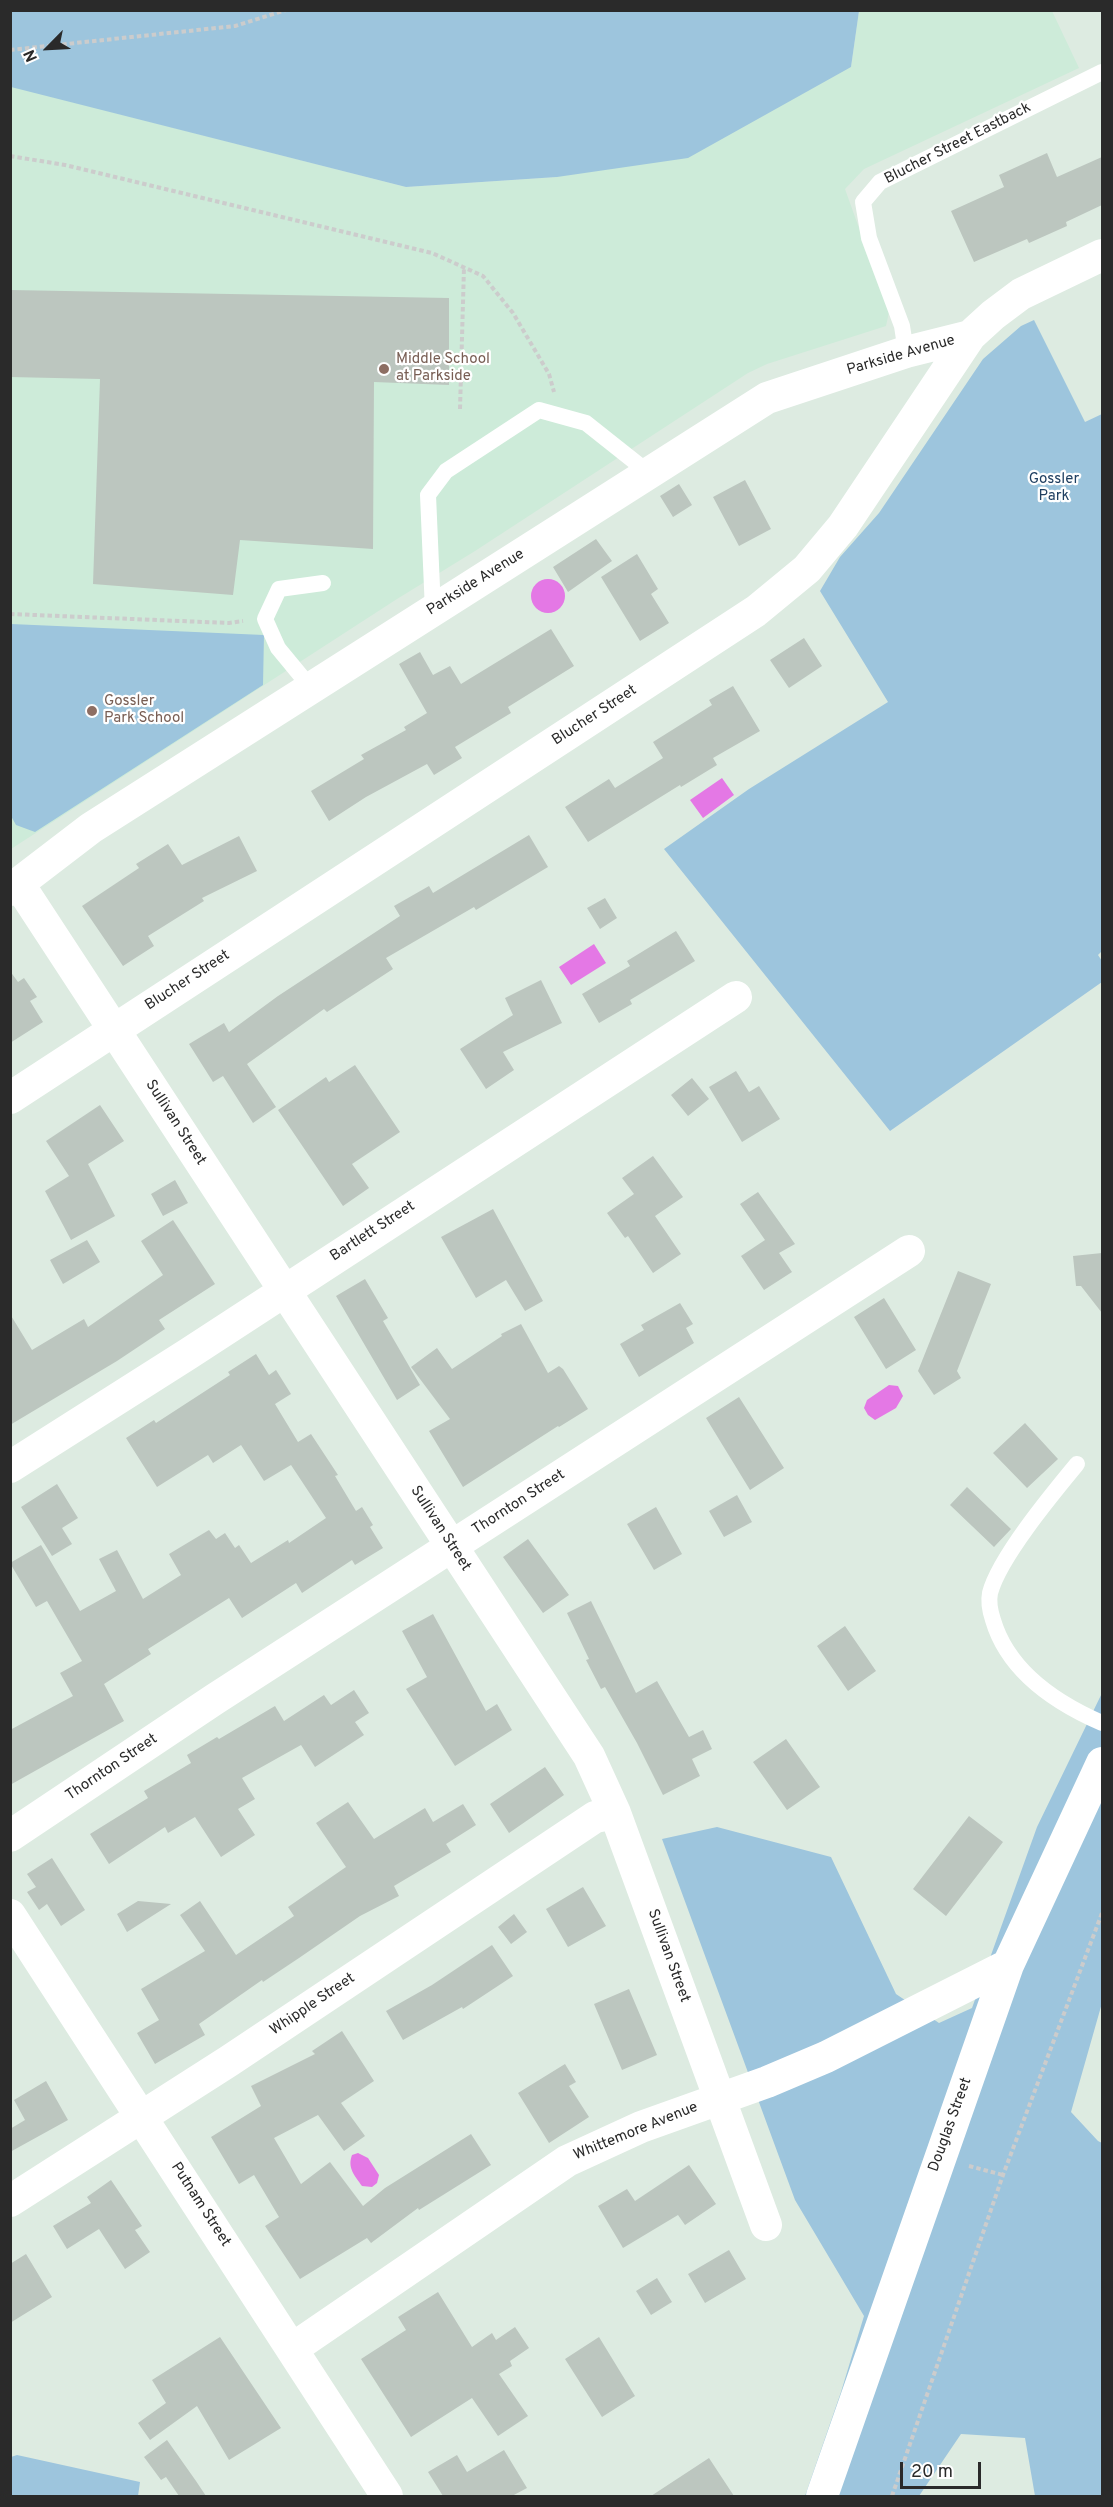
<!DOCTYPE html>
<style>
body{margin:0}
#map{position:relative;width:1113px;height:2507px;overflow:hidden;background:#ddebe1;font-family:Overpass,sans-serif}
canvas{display:block}
.frame{position:absolute;inset:0;border:12px solid #2a2a2a;pointer-events:none}
.north{position:absolute;left:18px;top:18px;width:60px;height:60px;-webkit-text-stroke:4px #fff;paint-order:stroke;rotate:246deg;font-size:16px;font-weight:700;line-height:24px;text-align:center;color:#2a2a2a}
.north::after{content:'';display:block;margin:auto;width:21px;height:27px;background:#2a2a2a;clip-path:polygon(50% 0,100% 100%,50% 72%,0 100%)}
.scale{position:absolute;left:900px;top:2462px;width:81px;height:27px;box-sizing:border-box;border:3px solid #2a2a2a;border-top:0;padding-left:8px;font-size:18px;line-height:21px;white-space:nowrap;color:#2a2a2a;-webkit-text-stroke:4px #fff;paint-order:stroke}
</style>
<div id="map">
<canvas width="1113" height="2507"></canvas>
<div class="frame"></div>
<div class="north">N</div>
<div class="scale">20 m</div>
</div>
<script>
const c = document.querySelector('canvas').getContext('2d');
c.lineJoin = 'round';
function fill(path, color) {
  c.fillStyle = color;
  c.fill(path, 'evenodd');
}
function stroke(path, color, width, dash) {
  c.strokeStyle = color;
  c.lineWidth = width;
  c.lineCap = dash ? 'butt' : 'round';
  c.setLineDash(dash || []);
  c.stroke(path);
}
function label(font, color, halo, rows, align = 'center') {
  c.font = font + ' Overpass,sans-serif';
  c.lineWidth = 4.5;
  c.setLineDash([]);
  c.textBaseline = 'middle';
  c.strokeStyle = halo;
  c.fillStyle = color;
  for (const [text, x, y, turn = 0] of rows) {
    c.save();
    c.translate(x, y);
    c.rotate((+turn || 0) * Math.PI / 180);
    c.textAlign = isNaN(turn) ? turn : align;
    if (halo) c.strokeText(text, 0, 0);
    c.fillText(text, 0, 0);
    c.restore();
  }
}
const education = new Path2D(`
 M859,11H1052L1079,68L864,169L845,189L889,312L886,326L767,364L748,373L475,551L397,599L11,849L10,86L406,187L557,177L851,67Z`);
const green = new Path2D(`
 M10,11L11,10L859,11L851,67L688,158L557,177L406,187L11,87Z
 M1034,320L1085,422L1102,414V951L1098,955L1102,961V982L890,1131L664,849L749,789L888,702L820,591L840,557L879,513L983,359L1021,326Z
 M11,624L264,635L263,685L35,832L16,825L11,816Z
 M1102,1693V2003L1071,2112L1098,2141L1102,2143V2496H1035L1025,2438L961,2434L919,2496H805L841,2392L864,2316L795,2200L662,1839L717,1827L831,1857L896,1994L939,2023L972,2008L1037,1827Z
 M17,2455L140,2482L138,2496H11V2457Z`);
const water = new Path2D(`
 M531 596a17 17 0 1 1 34 0a17 17 0 1 1-34 0Z
 M722,778L734,795L703,818L690,800Z
 M594,944L606,963L571,985L559,967Z
 M889,1385L898,1386L903,1396L896,1408L875,1420L868,1415L864,1408L867,1400Z
 M358,2153L368,2158L379,2175L377,2183L372,2187L362,2186C355,2176 347,2168 352,2155Z`);
const building = new Path2D(`
 M1047,153L1057,177L1102,157V205L1066,222L1067,226L1029,243L1027,239L974,262L951,211L1004,187L999,175Z
 M10,290L449,298V385L374,382L373,549L240,540L233,595L93,584L100,379L10,377Z
 M745,480L771,529L739,546L713,497Z
 M679,484L692,505L673,517L660,496Z
 M596,539L612,561L568,592L553,567Z
 M637,554L658,589L651,594L669,623L640,641L601,577Z
 M551,629L574,666L508,707L511,713L455,747L462,758L434,775L427,764L366,797L329,821L311,791L364,759L361,755L406,730L404,727L427,713L399,664L420,652L433,675L450,666L461,684Z
 M804,638L822,666L789,688L770,660Z
 M733,686L760,731L713,758L717,765L681,787L680,785L588,842L565,807L609,779L615,788L663,758L653,742L712,705L709,700Z
 M529,835L548,867L476,910L474,907L386,958L393,969L327,1012L324,1009L247,1064L276,1107L253,1123L223,1076L213,1082L189,1044L224,1023L229,1032L278,996L400,916L394,906L429,886L433,893Z
 M239,836L257,871L202,898L204,901L148,936L154,946L123,966L82,906L139,868L136,864L168,844L182,865Z
 M605,898L617,918L600,929L587,908Z
 M676,931L695,961L630,1000L632,1004L599,1023L582,994L630,966L627,961Z
 M10,971L18,982L24,978L37,997L30,1001L43,1022L10,1043Z
 M541,980L562,1023L503,1052L514,1070L486,1089L460,1049L513,1015L505,998Z
 M355,1065L400,1132L352,1164L369,1188L343,1206L278,1110L326,1077L329,1082Z
 M736,1071L749,1092L759,1086L780,1119L742,1142L709,1087Z
 M692,1078L709,1099L688,1116L671,1095Z
 M100,1105L124,1141L88,1164L115,1216L71,1240L45,1191L69,1176L46,1141Z
 M653,1156L683,1197L655,1216L681,1254L653,1273L628,1236L625,1238L607,1213L634,1194L622,1178Z
 M175,1180L188,1203L163,1216L151,1194Z
 M758,1192L795,1244L779,1253L792,1272L764,1290L741,1256L765,1240L740,1204Z
 M493,1209L543,1301L525,1311L506,1280L476,1298L441,1237Z
 M173,1220L215,1284L159,1320L165,1329L117,1361L10,1425V1314L32,1350L84,1319L88,1327L163,1275L141,1241Z
 M87,1240L100,1262L63,1284L50,1260Z
 M1102,1253V1313L1081,1286H1076L1073,1256Z
 M958,1271L991,1284L957,1371L961,1378L934,1395L918,1371Z
 M365,1279L388,1318L383,1321L420,1385L397,1400L336,1296Z
 M884,1298L916,1350L886,1369L854,1317Z
 M680,1303L693,1324L686,1328L694,1343L639,1377L620,1344L644,1330L641,1325Z
 M521,1324L548,1373L559,1366L563,1369L588,1409L559,1427L558,1426L463,1487L429,1431L450,1419L411,1367L437,1348L452,1369L502,1336L501,1334Z
 M256,1354L269,1375L276,1370L291,1394L275,1404L298,1442L311,1434L338,1475L335,1476L356,1511L362,1507L373,1525L370,1527L383,1548L355,1565L352,1560L302,1593L296,1583L242,1618L229,1598L148,1649L151,1654L104,1684L124,1721L10,1785V1730L73,1696L60,1673L82,1661L47,1601L36,1607L10,1563L41,1545L80,1611L116,1591L99,1559L117,1550L143,1599L181,1575L169,1554L209,1530L216,1539L225,1533L235,1548L239,1545L251,1563L288,1540L289,1543L326,1518L291,1465L264,1481L241,1445L213,1463L208,1455L157,1487L126,1438L154,1420L156,1423L230,1375L228,1372Z
 M739,1397L784,1468L750,1490L706,1418Z
 M1025,1423L1058,1459L1027,1488L993,1453Z
 M57,1484L78,1518L62,1528L72,1544L52,1556L21,1507Z
 M967,1487L1011,1529L994,1547L950,1505Z
 M737,1495L752,1522L724,1537L709,1511Z
 M656,1507L682,1554L654,1570L627,1524Z
 M528,1539L569,1595L543,1613L503,1557Z
 M591,1601L636,1693L657,1681L689,1737L703,1730L712,1749L692,1759L700,1776L663,1795L637,1743L605,1687L601,1689L586,1660L589,1659L567,1613Z
 M433,1614L486,1711L497,1704L512,1730L455,1766L406,1689L427,1677L402,1631Z
 M845,1626L876,1671L848,1691L817,1646Z
 M354,1690L369,1713L355,1722L364,1735L315,1767L301,1745L242,1778L255,1799L238,1809L255,1835L221,1857L195,1817L168,1833L165,1827L109,1864L90,1834L148,1798L144,1791L191,1763L187,1755L217,1737L219,1739L275,1706L284,1721L324,1695L331,1705Z
 M786,1739L820,1787L787,1810L753,1762Z
 M545,1767L564,1795L509,1833L490,1804Z
 M348,1802L374,1839L425,1808L433,1822L463,1804L476,1825L446,1844L451,1852L394,1886L399,1896L360,1916L299,1958L263,1982L262,1980L199,2024L205,2035L155,2064L137,2033L159,2020L141,1989L205,1951L180,1915L200,1901L236,1955L294,1916L288,1907L346,1867L316,1823Z
 M969,1816L1003,1842L946,1916L913,1889Z
 M52,1858L85,1910L61,1926L47,1904L39,1910L27,1892L36,1887L27,1874Z
 M583,1887L606,1926L568,1947L546,1909Z
 M138,1901L171,1904L127,1932L117,1914Z
 M514,1914L527,1932L511,1944L498,1927Z
 M492,1945L513,1976L463,2009L462,2007L403,2040L386,2011L432,1985Z
 M629,1989L657,2055L622,2070L594,2004Z
 M342,2031L374,2081L341,2103L365,2136L344,2151L318,2115L274,2138L301,2184L330,2162L363,2206L385,2188L471,2134L491,2165L419,2210L418,2208L371,2243L367,2238L300,2279L265,2226L279,2217L254,2175L239,2184L211,2137L261,2106L251,2086L315,2054L312,2051Z
 M565,2064L576,2082L569,2086L589,2117L549,2143L518,2093Z
 M46,2081L68,2120L10,2152V2129L25,2120L14,2100Z
 M689,2165L716,2204L685,2225L678,2215L623,2248L598,2206L627,2189L635,2201Z
 M111,2180L142,2226L135,2230L150,2252L125,2269L99,2229L67,2249L53,2226L91,2203L87,2197Z
 M729,2250L746,2279L705,2303L688,2274Z
 M26,2254L52,2297L10,2323V2264Z
 M657,2278L672,2302L651,2315L636,2291Z
 M438,2292L472,2347L492,2333L496,2340L515,2327L529,2348L510,2361L512,2366L499,2374L528,2416L498,2436L472,2398L411,2437L361,2359L406,2330L398,2317Z
 M220,2337L281,2428L229,2460L197,2406L150,2440L138,2423L166,2403L152,2380Z
 M599,2337L635,2396L602,2417L565,2359Z
 M167,2440L196,2481L206,2496H179L166,2477L161,2480L144,2457Z
 M504,2450L527,2488L512,2496H443L428,2472L457,2455L467,2472Z
 M709,2458L734,2496H651Z`);
const path = new Path2D(`
 M10,50L235,26L286,10
 M10,156L65,165L165,189L432,253L483,276L513,313L549,374L554,392
 M460,409L464,267
 M10,614L229,623L243,621
 M969,2166L1003,2175
 M892,2496L1003,2175L1102,1913`);
const service = new Path2D(`
 M906,352L902,326L869,238L863,202L880,182L1102,72
 M433,611L428,495L446,471L539,410L586,423L649,473
 M311,688L278,648L265,619L279,589L323,583
 M1077,1464C1053,1493 999,1558 990,1593C988,1603 990,1611 993,1620C1008,1671 1056,1703 1102,1723`);
const minor = new Path2D(`
 M18,883L589,1756L615,1813L766,2225
 M10,890L91,828L767,398L906,352L970,336
 M10,1098L756,611L807,569L843,526L970,336L993,315L1021,294L1102,255
 M10,1467L188,1354L736,997
 M10,1836L215,1699L909,1251
 M10,1915L387,2496
 M10,2201L229,2061L595,1817L615,1813
 M292,2349L567,2161L641,2127L767,2082L826,2057L1008,1965
 M822,2496L1008,1965L1102,1763`);
const markers = [
 [384,369,6,"#8d6e63"],
 [92,711,6,"#8d6e63"]
];
const streetNames = [
 ["Blucher Street Eastback",958,144,-27],
 ["Parkside Avenue",901,356,-16],
 ["Parkside Avenue",476,583,-32],
 ["Blucher Street",595,716,-33],
 ["Blucher Street",188,981,-33],
 ["Sullivan Street",175,1123,57],
 ["Bartlett Street",373,1232,-33],
 ["Thornton Street",519,1503,-33],
 ["Sullivan Street",440,1529,57],
 ["Thornton Street",112,1768,-34],
 ["Sullivan Street",668,1956,70],
 ["Whipple Street",313,2005,-34],
 ["Douglas Street",951,2125,-70],
 ["Whittemore Avenue",636,2132,-22],
 ["Putnam Street",200,2205,57]
];
const educationNames = [
 ["Middle School",396,360],
 ["at Parkside",396,377],
 ["Gossler",104,702],
 ["Park School",104,719]
];
const parkNames = [
 ["Gossler",1054,480],
 ["Park",1054,497]
];
fill(education, '#cdebd9');
fill(green, '#9dc5dd');
fill(water, '#e478e5');
fill(building, '#bcc6bf');
stroke(path, '#ccc', 4, [4.5, 3]);
stroke(service, '#fff', 16);
stroke(minor, '#fff', 32);
for (const [x, y, r, color] of markers) {
  const dot = new Path2D();
  dot.arc(x, y, r, 0, 2 * Math.PI);
  c.fillStyle = color;
  c.fill(dot);
  stroke(dot, '#fff', 2);
}
label('15px', '#2a2a2a', '#fff', streetNames);
label('15px', '#785e54', '#fff', educationNames, 'left');
label('15px', '#1f3f61', '#fff', parkNames);
</script>
